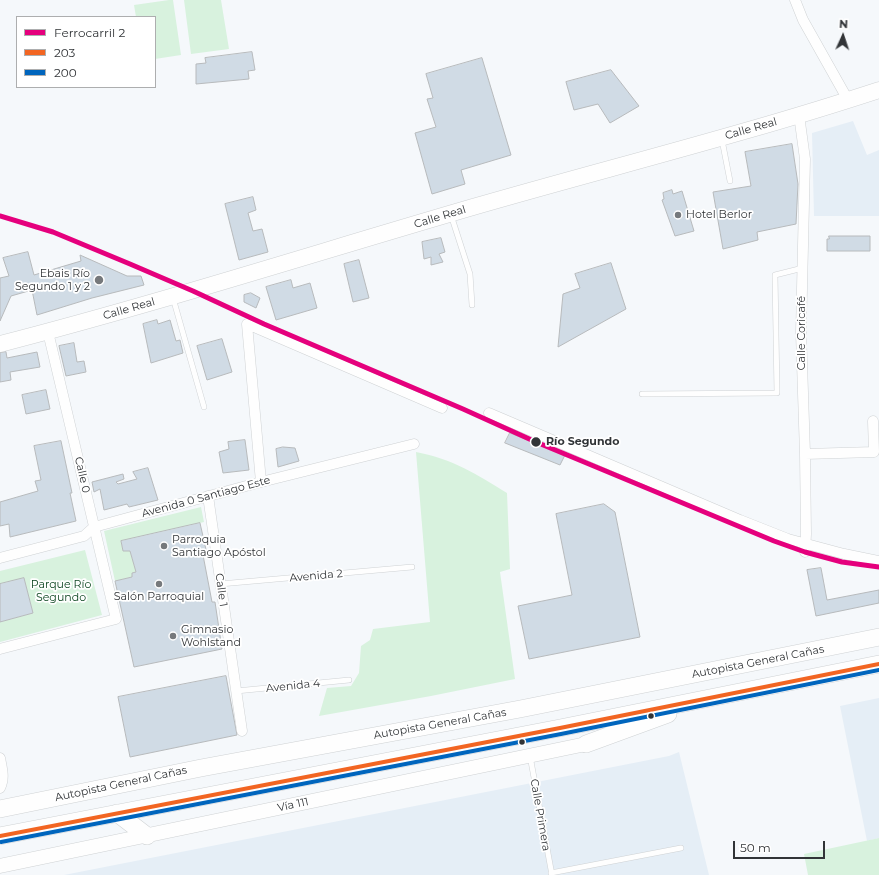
<!DOCTYPE html>
<meta charset="utf-8">
<style>
body{margin:0}
#map{position:relative;width:879px;height:875px;overflow:hidden;background:#f5f8fb;font-family:Montserrat,sans-serif}
canvas{display:block}
.legend{position:absolute;left:16px;top:16px;width:140px;height:72px;box-sizing:border-box;background:#fff;border:1px solid #adaeaf;margin:0;padding:5px 7px;list-style:none;font-size:12px;color:#313437}
.legend li{display:flex;align-items:center;gap:8px;height:20px}
.legend b{width:20px;border:1px solid #adaeaf}
.north{position:absolute;left:823px;top:16px;width:40px;height:40px;-webkit-text-stroke:3px #fff;paint-order:stroke;rotate:3deg;font-size:11px;font-weight:700;line-height:16px;text-align:center;color:#313437}
.north::after{content:'';display:block;margin:auto;width:14px;height:18px;background:#313437;clip-path:polygon(50% 0,100% 100%,50% 72%,0 100%)}
.scale{position:absolute;left:733px;top:841px;width:92px;height:18px;box-sizing:border-box;border:2px solid #313437;border-top:0;padding-left:5px;font-size:12px;line-height:14px;white-space:nowrap;color:#313437;-webkit-text-stroke:3px #fff;paint-order:stroke}
</style>
<div id="map">
<canvas width="879" height="875"></canvas>
<ul class="legend">
<li><b style="height:5px;background:#e5007d"></b>Ferrocarril 2</li>
<li><b style="height:5px;background:#f26522"></b>203</li>
<li><b style="height:5px;background:#0065bd"></b>200</li>
</ul>
<div class="north">N</div>
<div class="scale">50 m</div>
</div>
<script>
const c = document.querySelector('canvas').getContext('2d');
c.lineJoin = 'round';
function fill(path, color) {
  c.fillStyle = color;
  c.fill(path, 'evenodd');
}
function stroke(path, color, width, dash) {
  c.strokeStyle = color;
  c.lineWidth = width;
  c.lineCap = dash ? 'butt' : 'round';
  c.setLineDash(dash || []);
  c.stroke(path);
}
function label(font, color, halo, rows, align = 'center') {
  c.font = font + ' Montserrat,sans-serif';
  c.lineWidth = 3.5;
  c.setLineDash([]);
  c.textBaseline = 'middle';
  c.strokeStyle = halo;
  c.fillStyle = color;
  for (const [text, x, y, turn = 0] of rows) {
    c.save();
    c.translate(x, y);
    c.rotate((+turn || 0) * Math.PI / 180);
    c.textAlign = isNaN(turn) ? turn : align;
    if (halo) c.strokeText(text, 0, 0);
    c.fillText(text, 0, 0);
    c.restore();
  }
}
const built = new Path2D(`
 M853,121L867,155L879,150V216H814L812,133Z
 M879,698V838L867,841L840,706Z
 M679,752L709,875H64L669,756Z`);
const green = new Path2D(`
 M169,0H173L181,55L155,59V17H136L134,5Z
 M184,0H221L229,49L191,54Z
 M416,452C453,459 476,474 507,493L510,569L500,572L515,679L431,696L319,716L327,688L351,686L359,673L361,646L370,640L373,629L430,622Z
 M201,507L204,522L121,541L123,551H130L136,572L132,573V577L115,581L104,531Z
 M85,550L102,615L0,642V622L33,613L24,579L0,584V571Z
 M879,838V875H808L804,854Z`);
const building = new Path2D(`
 M252,52L255,70L248,71L249,79L196,84V64L206,63L205,58Z
 M482,58L511,155L461,170L465,184L432,194L415,133L436,127L427,99L433,98L426,74Z
 M611,70L639,106L610,123L598,104L574,110L566,82Z
 M792,144L798,184L796,224L757,232L758,240L723,249L713,192L751,186L745,152Z
 M672,190L673,194L682,191L694,231L675,236L662,200L664,199L663,193Z
 M253,197L256,210L248,213L253,231L262,229L268,252L239,260L225,204Z
 M829,236H870V251H827V239H829Z
 M441,238L445,252L439,254L443,262L431,265V257L424,259L422,242Z
 M28,252L34,275L81,261L80,255L127,276H141L144,285L92,298L37,315L32,290L11,296L0,321V278L9,276L3,258Z
 M359,260L369,298L353,302L344,264Z
 M611,263L626,309L558,347L563,294L580,288L575,274Z
 M291,280L293,288L310,283L317,308L276,320L266,287Z
 M251,293L260,298L256,308L244,302V295Z
 M157,320L158,324L170,320L176,341L180,340L183,353L151,363L143,324Z
 M222,339L232,372L207,380L197,346Z
 M74,343L77,362L84,361L86,372L66,376L59,346Z
 M6,352L7,358L37,352L40,367L10,372L11,380L0,382V353Z
 M46,390L50,409L26,414L22,395Z
 M510,433L565,455L560,465L505,443Z
 M245,440L249,470L223,473L219,452L229,449L228,442Z
 M61,441L72,493H70L76,521L10,537L9,524L0,526V502L38,491L35,481L41,480L34,446Z
 M283,447L295,448L299,461L278,467L276,449Z
 M148,468L158,500L129,507L127,504L104,510L100,489L94,492L92,482L123,474L124,479L116,482L118,484L137,479L133,472Z
 M604,504L615,512L640,637L529,659L518,606L572,595L556,514Z
 M200,523L207,554L203,555L212,602H215L222,649L134,667L115,581L132,577V573L136,572L130,551H123L121,541Z
 M821,568L827,600L879,590V603L816,616L807,570Z
 M24,578L33,613L0,622V584Z
 M226,676L237,735L130,757L118,697Z`);
const service = new Path2D(`
 M722,140L730,181
 M451,215L470,274L472,305
 M173,298L204,407
 M642,394L777,393L775,275L803,268
 M220,584L412,567
 M236,691L349,680
 M530,756L552,875
 M551,873L681,848`);
const minor = new Path2D(`
 M795,0L803,20L848,100
 M799,115L805,159L801,332L805,454L806,534L805,552
 M489,413L740,520L788,539L844,554L879,561
 M805,454L874,452L873,421
 M261,482L247,324L442,408
 M208,496L242,731
 M0,558L84,536L94,527L261,482L414,444
 M0,649L116,619L48,332
 M0,758C2,769 5,778 0,788`);
const secondary = new Path2D(`
 M0,866L586,744`);
const primary = new Path2D(`
 M0,344C159,303 315,253 473,207C608,168 745,134 879,90`);
const trunk = new Path2D(`
 M586,744L668,714
 M0,809L201,768L520,709L879,637
 M117,813L147,836
 M0,836L560,728L879,664`);
const bus1 = new Path2D(`
 M0,836L560,728L879,664`);
const bus2 = new Path2D(`
 M1,842L561,734L879,670`);
const rail1 = new Path2D(`
 M0,216L53,232L130,264L193,291L264,324L463,409L536,442L774,541L805,552L842,562L879,567`);
const markers = [
 [678,215,4,"#76797c"],
 [99,280,5,"#76797c"],
 [536,442,5.5,"#313437"],
 [164,546,4,"#76797c"],
 [159,584,4,"#76797c"],
 [173,636,4,"#76797c"],
 [651,716,3.5,"#313437"],
 [522,742,3.5,"#313437"]
];
const streetNames = [
 ["Calle Real",751,129,-16],
 ["Calle Real",440,217,-17],
 ["Calle Real",129,309,-16],
 ["Calle Coricafé",802,333,-90],
 ["Calle 0",82,475,77],
 ["Avenida 0 Santiago Este",206,497,-15],
 ["Avenida 2",316,576,-5],
 ["Calle 1",221,590,82],
 ["Autopista General Cañas",758,662,-11],
 ["Avenida 4",293,686,-6],
 ["Autopista General Cañas",440,724,-10],
 ["Autopista General Cañas",121,784,-12],
 ["Vía 111",293,805,-12],
 ["Calle Primera",540,815,80]
];
const poiNames = [
 ["Hotel Berlor",686,215],
 ["Ebais Río",90,274,"right"],
 ["Segundo 1 y 2",90,287,"right"],
 ["Parroquia",172,540],
 ["Santiago Apóstol",172,553],
 ["Salón Parroquial",159,597,"center"],
 ["Gimnasio",181,630],
 ["Wohlstand",181,643]
];
const stopNames = [
 ["Río Segundo",546,442]
];
const parkNames = [
 ["Parque Río",61,585],
 ["Segundo",61,598]
];
fill(built, '#e5eef6');
fill(green, '#d8f2de');
fill(building, '#d0dbe5');
stroke(building, '#b7babc', 1);
stroke(service, '#cfd2d4', 6);
stroke(minor, '#cfd2d4', 11);
stroke(secondary, '#cfd2d4', 15);
stroke(primary, '#cfd2d4', 17);
stroke(trunk, '#cfd2d4', 18);
stroke(service, '#fefefe', 5);
stroke(minor, '#fefefe', 10);
stroke(secondary, '#fefefe', 14);
stroke(primary, '#fefefe', 16);
stroke(trunk, '#fefefe', 17);
stroke(bus1, '#f26522', 4);
stroke(bus2, '#0065bd', 4);
stroke(rail1, '#e5007d', 5);
for (const [x, y, r, color] of markers) {
  const dot = new Path2D();
  dot.arc(x, y, r, 0, 2 * Math.PI);
  c.fillStyle = color;
  c.fill(dot);
  stroke(dot, '#fff', 1.5);
}
label('11px', '#313437', '#fff', streetNames);
label('11px', '#313437', '#fff', poiNames, 'left');
label('bold 11px', '#313437', '#fff', stopNames, 'left');
label('11px', '#033f18', '#fff', parkNames);
</script>
